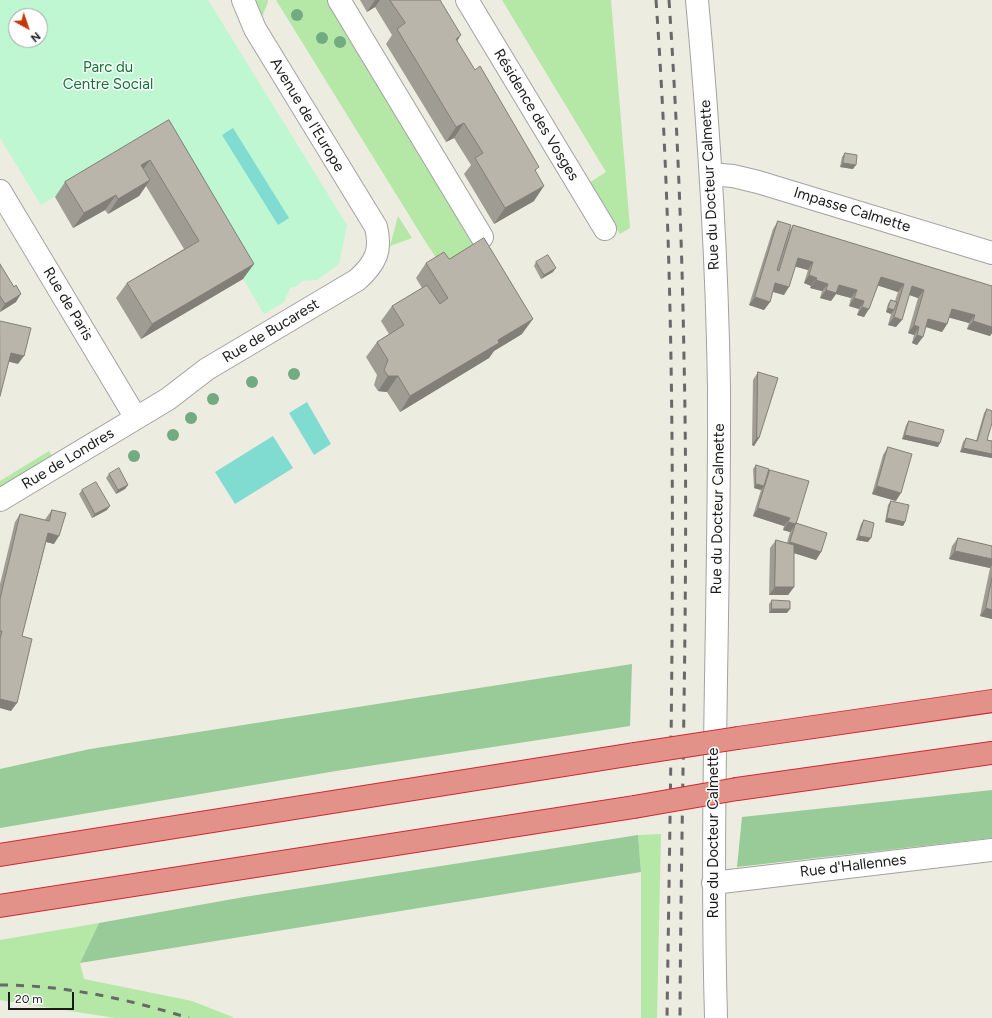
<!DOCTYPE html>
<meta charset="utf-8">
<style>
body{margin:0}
#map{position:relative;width:992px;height:1018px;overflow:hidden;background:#edece1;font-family:Figtree,sans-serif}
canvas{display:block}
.north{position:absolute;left:8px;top:8px;width:40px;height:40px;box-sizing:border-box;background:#fff;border:1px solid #a4a4a4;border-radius:50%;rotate:140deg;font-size:11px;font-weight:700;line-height:16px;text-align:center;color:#1b1b1b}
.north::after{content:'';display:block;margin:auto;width:14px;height:18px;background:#c23905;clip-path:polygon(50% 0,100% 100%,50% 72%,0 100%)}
.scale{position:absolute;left:8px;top:992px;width:66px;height:18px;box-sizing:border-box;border:2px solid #1b1b1b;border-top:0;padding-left:5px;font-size:12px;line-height:14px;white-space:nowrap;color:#1b1b1b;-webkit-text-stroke:3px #fff;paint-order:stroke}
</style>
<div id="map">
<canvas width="992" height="1018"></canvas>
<div class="north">N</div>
<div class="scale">20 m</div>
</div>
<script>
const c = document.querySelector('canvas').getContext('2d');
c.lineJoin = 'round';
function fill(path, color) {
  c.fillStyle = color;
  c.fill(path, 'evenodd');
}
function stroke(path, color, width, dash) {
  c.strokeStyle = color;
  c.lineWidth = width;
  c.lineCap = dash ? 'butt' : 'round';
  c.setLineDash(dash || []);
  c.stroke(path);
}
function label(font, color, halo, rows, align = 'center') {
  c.font = font + ' Figtree,sans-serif';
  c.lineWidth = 3;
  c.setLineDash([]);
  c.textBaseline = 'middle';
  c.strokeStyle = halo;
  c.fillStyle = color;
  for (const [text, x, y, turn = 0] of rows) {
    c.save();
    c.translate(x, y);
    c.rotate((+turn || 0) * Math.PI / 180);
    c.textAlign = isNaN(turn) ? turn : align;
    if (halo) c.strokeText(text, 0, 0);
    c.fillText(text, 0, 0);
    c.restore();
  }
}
const grass = new Path2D(`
 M253,0H268V2L260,22Z
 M276,0H333L481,244L445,271L425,241Z
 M502,0H611L630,228L620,234L589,183L606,172Z
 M398,216L412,238L390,246Z
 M49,451L53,458L0,489V481Z
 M661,834L657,1018H641V872L638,835Z
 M99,923L80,963L84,979L192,1001L235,1018H115L0,1000V940Z`);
const forest = new Path2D(`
 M632,664L630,726L336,771L0,828V769L90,749Z
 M992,790V838L737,867L742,817Z
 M638,835L641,872L80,963L99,923L244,897Z`);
const park = new Path2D(`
 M0,0H208L347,225L339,264L317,280L302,281L297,286L290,288L284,302L264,314L158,135L41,205L0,138ZM16,16H40V40H16Z`);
const pitch = new Path2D(`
 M233,128L289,218L278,225L222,135Z
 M307,402L331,444L314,455L289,413Z
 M273,436L293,468L235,504L215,472Z`);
const minor = new Path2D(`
 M339,0L482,237
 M467,0L605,229
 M697,0C709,129 717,259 719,388C720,598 710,808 716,1018
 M711,174L733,176L758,182L992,253
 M0,191L136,418
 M0,500L168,399L207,369L357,280C375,264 382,251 376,227L255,29L243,0
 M713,883L992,850`);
const highway = new Path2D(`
 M738,738L992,701
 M737,789L992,753
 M0,855L634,754
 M0,906L634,807`);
const rail = new Path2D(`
 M656,0C680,339 672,679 667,1018
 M669,0C677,119 682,238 684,358C689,578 681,798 680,1018
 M0,985C64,985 128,999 189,1018`);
const highwayBridge = new Path2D(`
 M634,754L738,738
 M634,807L737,789`);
const trees = [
 [297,15],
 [322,38],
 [340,42],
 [294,374],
 [252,382],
 [213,399],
 [191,418],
 [173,435],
 [134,456]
];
const wall = new Path2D(`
 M360,0H440L457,41L536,172L534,201L494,224L464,174L471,165L454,138L446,142L386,44L392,35L375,7L367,12Z
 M169,120L243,279L141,339L116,298L127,283L184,249L146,186L139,196L108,214L105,210L73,228L55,197L65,182Z
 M845,153L853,169L840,167L842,157Z
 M778,221L789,232L793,225L992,286V333L990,336L967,329L969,323L949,317L947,324L942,332L926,327L917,345L912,343L914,335L908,333L918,298L909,295L896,327L888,325L891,314L886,312L888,304L891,300L895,301L898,292L878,285L864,317L857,315L859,309L849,306L851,298L836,294L831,301L820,298L822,291L810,288L811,286L804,283L808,270L795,266L784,295L773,292L770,302L764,310L749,305L773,229Z
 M449,259L522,334L494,351L489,358L400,412L387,392L378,391L374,385L377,375L366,357L377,342L389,334L381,321L392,306L422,288L416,278L426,263Z
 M536,262L553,272L541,279L534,266Z
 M0,264L16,302L0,312Z
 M758,372L759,438L754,446L752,445L753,380Z
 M987,409V440L992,441V458L960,452L963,442L966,438L976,441L984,413Z
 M909,421L938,447L902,439L906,425Z
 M888,447L896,501L872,494L883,455Z
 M756,465L768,472L770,470L796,523L821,552L816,560L794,553V587L788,595H769L770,548L776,540L787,543L790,532L783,530L784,526L753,516L761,490L754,488L753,469Z
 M109,474L128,485L125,489L116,494L106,478Z
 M82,490L107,510L92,518L79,494Z
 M891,501L905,522L903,526L885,522L888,505Z
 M52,510L54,544L46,542L22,636L11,711L0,708V584L15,522L20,514L45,520L46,518Z
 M864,520L868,542L856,540L861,524Z
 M958,538L992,546V619L980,616L990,568L949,559L952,546Z
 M772,600L787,613H769V604Z`);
const shadedWall = new Path2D(`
 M375,0H380L375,7L367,12Z
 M461,35L451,51L456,39Z
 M464,123L454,138L446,142L456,127Z
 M150,160L139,175L141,165Z
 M843,163L856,165L853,169L840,167Z
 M150,180L139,196L108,214L118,199Z
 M544,186L534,201L494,224L505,208Z
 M116,195L105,210L73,228L84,213Z
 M798,258L813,262L808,270L793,266Z
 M254,264L243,279L141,339L152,324Z
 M556,268L553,272L541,279L544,275Z
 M809,275L817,278L811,286L804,283Z
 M881,277L904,284L898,292L876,285Z
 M816,280L828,284L822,291L810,288Z
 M775,283L789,287L784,295L770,291Z
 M839,285L857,290L851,298L836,294L831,301L820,298L826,290Z
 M912,286L924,290L918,298L907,294Z
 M21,294L16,302L0,312L5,304Z
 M755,297L770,302L764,310L749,305Z
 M854,298L864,301L859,309L849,306Z
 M862,307L869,309L864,317L857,315Z
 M888,308L894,310L891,314L886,312Z
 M952,309L975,315L969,323L947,317Z
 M894,317L902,320L896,327L888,325Z
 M533,319L522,334L494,351L489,358L400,412L410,396L498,340Z
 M928,319L947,324L942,332L923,326Z
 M973,321L992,327V333L990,336L967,329Z
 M914,325L919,327L914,335L908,333Z
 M917,335L923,337L917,345L912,343Z
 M11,353L24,356L18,364L6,361Z
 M388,376H398L387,392L378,391Z
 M905,435L940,443L938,447L902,439Z
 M757,437L759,438L754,446L752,445Z
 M963,448L992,454V458L960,452Z
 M756,484L764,486L761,490L754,488Z
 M128,485L125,489L116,494L118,490Z
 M877,486L901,493L896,501L872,494Z
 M110,506L107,510L92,518L95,514Z
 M758,508L790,518L784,526L753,516Z
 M887,518L905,522L903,526L885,522Z
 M788,522L796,524L790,532L783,530Z
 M48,533L59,536L54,544L43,541Z
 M859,536L871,538L868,542L856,540Z
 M790,542L821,552L816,560L784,550Z
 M955,551L992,559V565L990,568L949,559Z
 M775,587H794L788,595H769Z
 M986,608L992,610V619L980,616Z
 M772,609H790L787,613H769Z
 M0,699L17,703L11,711L0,708Z`);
const building = new Path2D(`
 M390,0H440L461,35L456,39L475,70L480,66L539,167L535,170L544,186L505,208L475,158L483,153L464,123L456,127L397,29L405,23Z
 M169,120L254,264L152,324L127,283L199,241L150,160L141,165L150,180L118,199L116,195L84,213L65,182Z
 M845,153L857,155L856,165L843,163Z
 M778,221L791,225L777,270L779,271L793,225L992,286V327L973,321L975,315L952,309L947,324L928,319L923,337L917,335L919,327L914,325L924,290L912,286L902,320L894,317L904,284L881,277L869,309L862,307L864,301L854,298L857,290L839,285L836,293L826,290L828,284L816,280L817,278L809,275L813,262L798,258L789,287L775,283L770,302L755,297Z
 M484,238L533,319L498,340L499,343L410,396L398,376H388L384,370L388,360L377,342L404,325L392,306L427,285L440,304L448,298L426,263L444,252L449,259Z
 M548,255L556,268L544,275L536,262Z
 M0,264L14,287L16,285L21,294L5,304L0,296Z
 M891,300L897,302L894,310L888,308Z
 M0,321L31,328L24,356L11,353L0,396Z
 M758,372L778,378L759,438L757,437Z
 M987,409L992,411V423L987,440L992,441V454L963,448L966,438L977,441Z
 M909,421L944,430L940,443L905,435Z
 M888,447L912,454L901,493L877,486Z
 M756,465L769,469L764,486L756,484Z
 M119,468L128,485L118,490L109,474Z
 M770,470L809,481L796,524L788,522L790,518L758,508Z
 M96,482L110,506L95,514L82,490Z
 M891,501L909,505L905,522L887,518Z
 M52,510L66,513L59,536L48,533L22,636L32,639L17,703L0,699V639L2,631H0V599L20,514L49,521Z
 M864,520L874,523L871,538L859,536Z
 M796,523L827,533L821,552L790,542Z
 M958,538L992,546V559L955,551Z
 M776,540L794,545V587H775Z
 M992,578V610L986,608Z
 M772,600L790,601V609H772Z`);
const parkNames = [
 ["Parc du",108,68],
 ["Centre Social",108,85]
];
const streetNames = [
 ["Avenue de l'Europe",307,115,59],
 ["Résidence des Vosges",536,115,59],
 ["Rue du Docteur Calmette",710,185,-93],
 ["Impasse Calmette",852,210,17],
 ["Rue de Paris",68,304,59],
 ["Rue de Bucarest",271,331,-31],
 ["Rue de Londres",68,459,-31],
 ["Rue du Docteur Calmette",718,509,-89],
 ["Rue du Docteur Calmette",714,833,-90],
 ["Rue d'Hallennes",853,866,-7]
];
fill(grass, '#b5e7a7');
fill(forest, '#98cb97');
fill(park, '#bef7d2');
fill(pitch, '#80dbd1');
stroke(minor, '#a2a2a2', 24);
stroke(highway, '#d12833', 24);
stroke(minor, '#fff', 22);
stroke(highway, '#e3928a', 22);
stroke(rail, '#696969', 3, [8, 8]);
stroke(highwayBridge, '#d12833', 24, []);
stroke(highwayBridge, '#e3928a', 22);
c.fillStyle = '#72ab81';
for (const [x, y] of trees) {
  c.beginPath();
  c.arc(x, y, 6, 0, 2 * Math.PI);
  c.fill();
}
fill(wall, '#9f9c93');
fill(shadedWall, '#827f78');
fill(building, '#b9b5ab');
stroke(building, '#827f78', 1);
label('15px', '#0e7533', '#fff', parkNames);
label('15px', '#1b1b1b', '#fff', streetNames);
</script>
